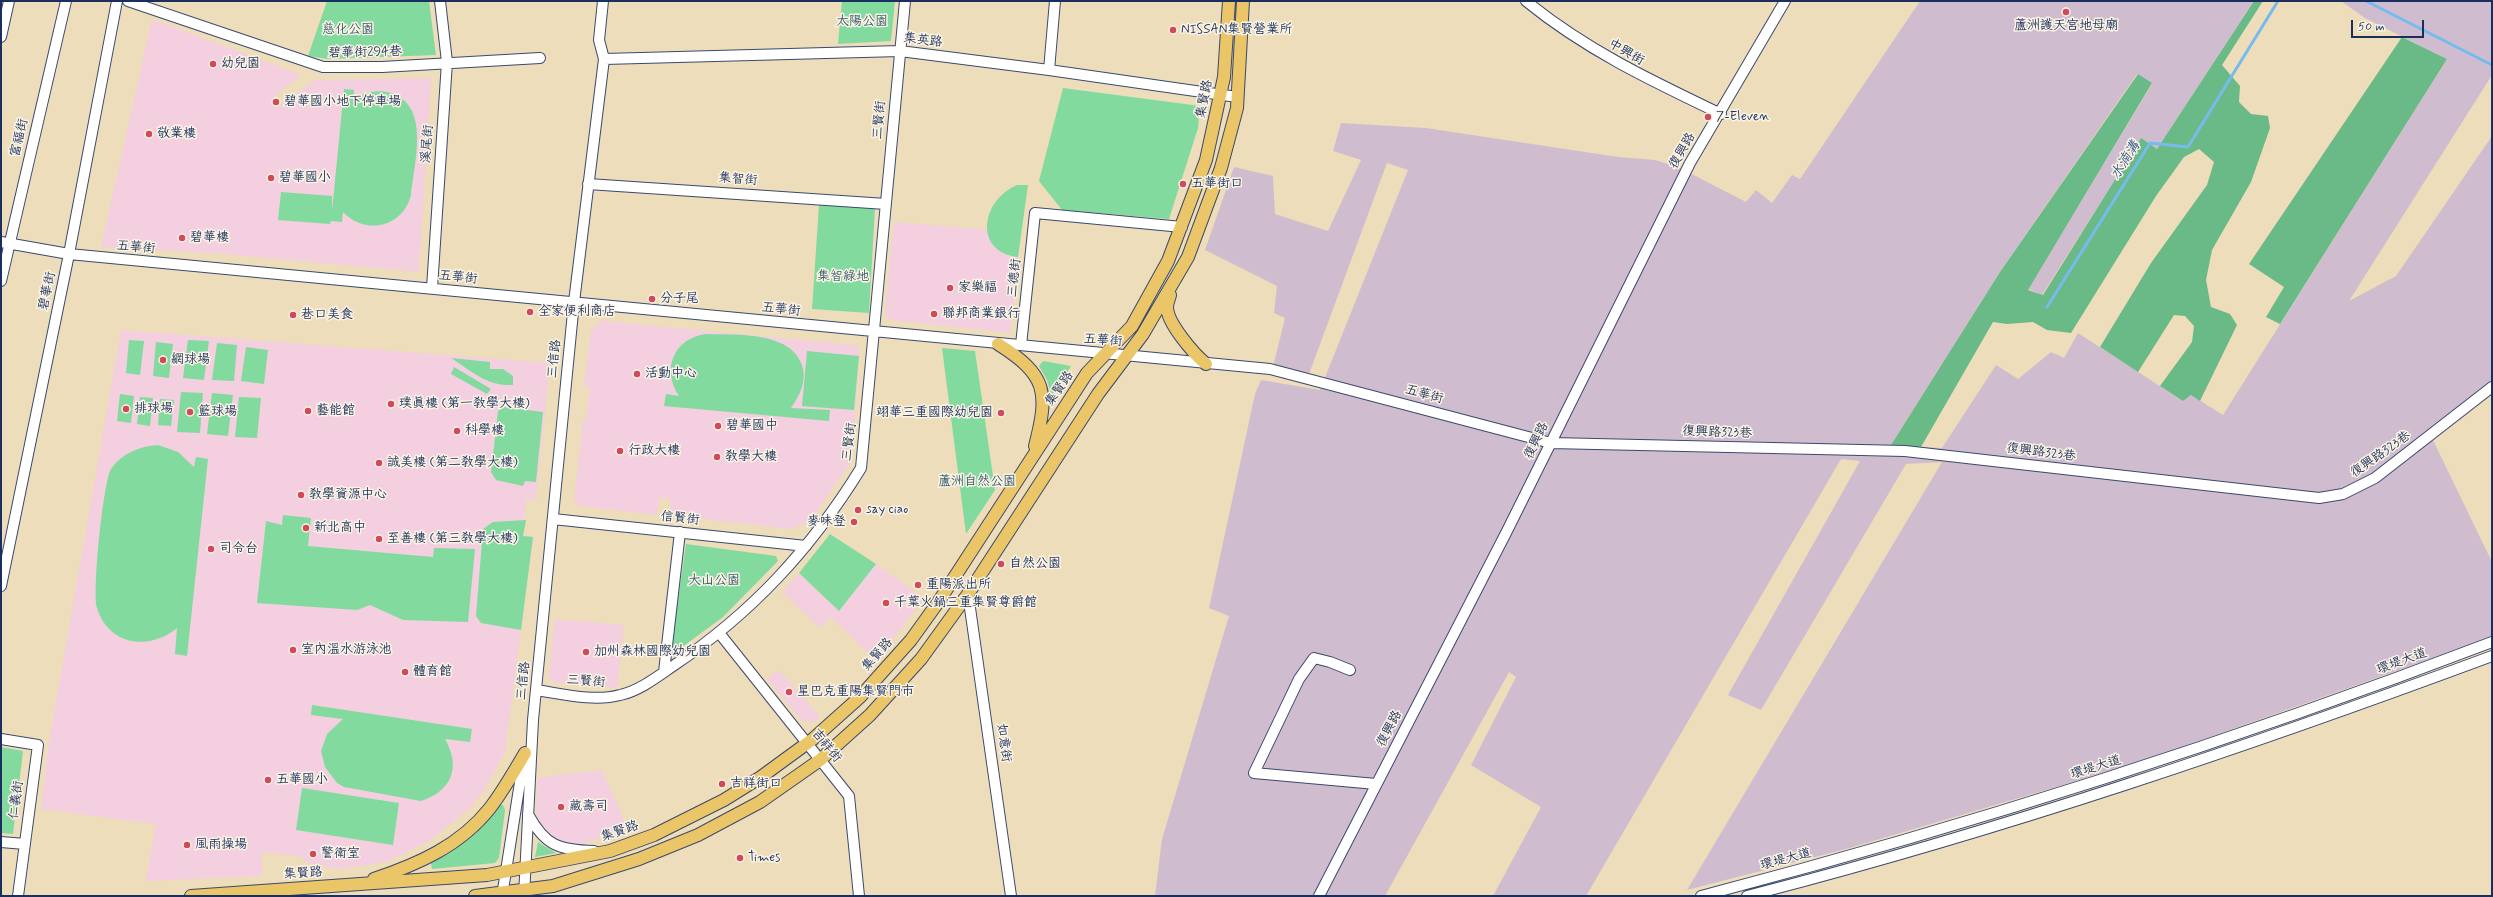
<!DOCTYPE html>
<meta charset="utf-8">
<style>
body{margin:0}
#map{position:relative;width:2493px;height:897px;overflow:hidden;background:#edddba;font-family:Mynerve,sans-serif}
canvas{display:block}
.frame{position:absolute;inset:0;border:2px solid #1b2f5e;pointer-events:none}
.scale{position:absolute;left:2351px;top:20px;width:73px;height:18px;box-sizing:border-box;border:2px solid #1b2f5e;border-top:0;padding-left:5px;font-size:12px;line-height:14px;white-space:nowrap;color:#1b2f5e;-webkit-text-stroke:3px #fcf5e5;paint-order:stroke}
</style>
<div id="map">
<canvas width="2493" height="897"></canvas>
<div class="frame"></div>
<div class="scale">50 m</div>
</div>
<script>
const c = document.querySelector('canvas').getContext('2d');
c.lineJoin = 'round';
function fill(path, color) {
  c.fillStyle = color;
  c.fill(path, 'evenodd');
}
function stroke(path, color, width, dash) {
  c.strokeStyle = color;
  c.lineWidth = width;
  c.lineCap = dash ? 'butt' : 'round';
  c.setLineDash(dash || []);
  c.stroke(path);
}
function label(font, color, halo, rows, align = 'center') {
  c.font = font + ' Mynerve,"LXGW WenKai TC",sans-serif';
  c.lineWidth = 3;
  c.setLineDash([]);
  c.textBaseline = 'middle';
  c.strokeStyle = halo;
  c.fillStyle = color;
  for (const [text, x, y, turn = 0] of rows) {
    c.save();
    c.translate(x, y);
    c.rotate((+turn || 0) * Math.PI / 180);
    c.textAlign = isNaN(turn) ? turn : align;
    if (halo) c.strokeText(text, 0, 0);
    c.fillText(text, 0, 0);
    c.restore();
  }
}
const built = new Path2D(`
 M152,19L301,75L275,96L274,109L316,80L431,78L419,272L224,254L101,247Z
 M894,222L988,230L992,245L1008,256L1018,257L1010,333L890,320L885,314Z
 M602,321L855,345L860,349L851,462L807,525H799L793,529L669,515L671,499L659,498L657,515L579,506L574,500L583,420H586L590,387L584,386L591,330Z
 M121,330L550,363L536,500L526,499L523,536L533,537L505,751L484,790L471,807L429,841L386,862L340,869L304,862L303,857L262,852V876L146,881L156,824L41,809L48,748Z
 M876,564L924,598L876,661L831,617L820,628L782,592L799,573L839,610Z
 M555,619L624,625L617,688L555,683L548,678Z
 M779,670L820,717L817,720L812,722L802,721L767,679Z
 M602,770L628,829L578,845L559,842L544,829L536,815L538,778Z`);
const industrial = new Path2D(`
 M1920,1H2254L2157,149L2141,139L2042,295L2028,289L2152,84L2137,74L2000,272L1891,445L1942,448L1996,365L2018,379L2051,352L2064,358L2078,333L2183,401L2191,395L2223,415L2447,59L2365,18L2341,1H2492V75L2349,301L2396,276L2492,136V393L2431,436L2492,562V637L2165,753L2063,785L1846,849L1687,890L1942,462L1906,464L1761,710L1728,695L1860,461L1841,459L1586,896H1493L1541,807L1471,765L1516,677L1509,672L1385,896H1155L1162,839L1229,616L1209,608L1255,394L1261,380L1320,390L1408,170L1387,163L1309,374L1275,369L1274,363L1285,318L1274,313L1277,286L1205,250L1234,167L1273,176L1275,214L1328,231L1361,160L1333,151L1341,123L1426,128L1618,157L1655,160L1680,168L1746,202L1756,190L1772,203L1792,175L1800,179Z`);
const green = new Path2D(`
 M327,1H429L436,55L328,59L308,56Z
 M842,1H895L891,41L838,44Z
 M1063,88L1200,106L1198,128L1169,219L1062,210L1039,181Z
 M344,89L354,90L353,100C365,92 377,89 391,93C431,106 414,164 411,195C403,227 366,236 343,212L342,222L331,221L330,224L278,220L281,192L332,196V211Z
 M1017,185H1028L1018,257C973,252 981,200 1017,185Z
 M819,205L875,208L869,313L812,309Z
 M706,334C736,335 790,331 802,365C807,381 800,395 791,408L830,410L829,421L664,406L666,394L679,396C661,369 674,338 706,334Z
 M129,340L144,341L140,375L126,373Z
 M188,340L209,341L204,380L183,378Z
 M156,342L173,344L169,378L153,376Z
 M217,343L237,345L234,381L212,380Z
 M246,347L268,350L264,384L241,381Z
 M942,348L975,351L995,490L966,534Z
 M807,351L859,356L854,410L802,406Z
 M451,358L490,362V369H503L513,376V385C486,386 473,372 451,358Z
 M1043,361L1071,366L1053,395L1051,394L1047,380L1039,366Z
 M454,367L491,389L487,394L451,374Z
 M181,392L203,393L200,433L177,432Z
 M212,393L233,395L228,436L207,434Z
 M120,394L134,396L131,423L117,421Z
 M140,397L153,398L150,426L137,424Z
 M239,397L261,398L257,438L235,437Z
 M160,399L174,400L171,426L158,425Z
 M503,407L543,412L536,482L525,481L523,486L496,480L491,472L498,411Z
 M158,445L178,452L194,467L196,457L208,459L187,656L175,654L177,628C149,651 109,646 97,608C92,592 103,483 111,469C121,454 140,446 158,445Z
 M283,515L311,518L308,546L433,557L434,548L475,549L468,622L403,620L370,605L357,610L257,603L266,521L282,525Z
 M526,520L523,536L533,537L521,630L481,623L476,616L483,529L493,522Z
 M830,534L876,564L839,611L799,573Z
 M686,544L776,556L778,561L723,617L670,656Z
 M312,705L472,729L470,742L445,739C461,767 452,791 421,801L344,787L337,783L325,767L321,751L327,734L343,719L311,715Z
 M1,747L23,751L13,834L1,833Z
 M302,788L399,803L393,845L296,830Z
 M497,805H503L505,810L499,858L495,863L432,869L431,863C459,850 480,830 497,805Z
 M538,842L556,853L535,857Z`);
const forest = new Path2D(`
 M2254,1H2263L2222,65L2240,86L2239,102L2251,114L2268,116L2270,128L2251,182L2212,250L2206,280L2211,307L2230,314L2237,325L2200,401L2191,395L2183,401L2160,386L2192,342L2194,326L2185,316L2174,315L2138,372L2100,347L2151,263L2207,185L2214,162L2199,149L2184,157L2156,196L2071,333L2047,330L2033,322L2007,324L1993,322L1921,447L1891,445L2000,272L2138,74L2152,83L2028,290L2043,295L2141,138L2157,149Z
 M2402,37L2447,59L2280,324L2266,317L2284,287L2249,264Z`);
const stream = new Path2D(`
 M2366,1L2492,65
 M2047,307L2150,143L2188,147L2278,1`);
const minor = new Path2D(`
 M128,1L323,67H382L540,58
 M1526,1C1586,50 1652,81 1721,114
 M1,37L9,1
 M604,59L900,51L1049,70L1237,97
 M1049,70L1055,1
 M588,184L886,204
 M1,242L69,254L1270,369L1551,443L1905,451L2319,498L2343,494L2375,478L2492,387
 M1,281L66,1
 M432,288L447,62L440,1
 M1021,345L1035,213L1182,227
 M553,519L806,546
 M1,586L69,254L117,1
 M968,594L1011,896
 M720,634L849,796L859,896
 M1350,670L1330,662L1314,658L1299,679L1254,773L1376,784
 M664,672L680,532
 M536,690C563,694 594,702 620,695C639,691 657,677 673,666C752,613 811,549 861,468L905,1
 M1,739L38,745L18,896
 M528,814C545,846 559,850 594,851
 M1,842L25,844
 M502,896L524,757
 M524,896L533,720L574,302L604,59L599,40L603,1
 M1319,896L1507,531L1690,163L1785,1
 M1701,896C1969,826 2233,741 2492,642
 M1747,896C2000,831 2247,747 2492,656`);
const major = new Path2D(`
 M1170,295C1169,299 1167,303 1167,307C1167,323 1194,354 1206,364
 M998,344C1047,375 1049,392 1035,446
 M374,879C418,864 460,846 490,808C503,791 514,772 525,753
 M191,896L487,875L610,851L654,835L724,800L761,777L813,739L860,697L911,640L939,601L1087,373L1132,326L1168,261L1206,160L1224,77L1229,1
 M475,896L553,886L639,859L698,835L760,802L820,760L870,715L921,659L968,594L1098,394L1143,334L1188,257L1221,168L1237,108L1243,1`);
const markers = [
 [2066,12,4,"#d1495b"],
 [1173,30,4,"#d1495b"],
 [213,64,4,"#d1495b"],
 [276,102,4,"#d1495b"],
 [1708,117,4,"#d1495b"],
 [149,134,4,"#d1495b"],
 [271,178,4,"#d1495b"],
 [1183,184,4,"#d1495b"],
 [182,238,4,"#d1495b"],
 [950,288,4,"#d1495b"],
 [652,299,4,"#d1495b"],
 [530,312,4,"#d1495b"],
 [934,314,4,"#d1495b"],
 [293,315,4,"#d1495b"],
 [163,360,4,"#d1495b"],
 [637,374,4,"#d1495b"],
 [391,404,4,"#d1495b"],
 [126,409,4,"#d1495b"],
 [308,411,4,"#d1495b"],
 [190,412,4,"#d1495b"],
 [1001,413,4,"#d1495b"],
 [718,426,4,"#d1495b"],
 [457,431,4,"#d1495b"],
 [620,451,4,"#d1495b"],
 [717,457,4,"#d1495b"],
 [379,463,4,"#d1495b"],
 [301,495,4,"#d1495b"],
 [858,510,4,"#d1495b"],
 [854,522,4,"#d1495b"],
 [306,528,4,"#d1495b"],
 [379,539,4,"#d1495b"],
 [211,549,4,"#d1495b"],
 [1001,564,4,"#d1495b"],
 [918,585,4,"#d1495b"],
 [886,603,4,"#d1495b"],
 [293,650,4,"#d1495b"],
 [586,652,4,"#d1495b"],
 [405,672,4,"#d1495b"],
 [789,692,4,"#d1495b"],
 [268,780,4,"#d1495b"],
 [722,784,4,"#d1495b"],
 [561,807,4,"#d1495b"],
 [187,845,4,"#d1495b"],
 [313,854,4,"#d1495b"],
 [740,858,4,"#d1495b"]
];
const parkNames = [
 ["太陽公園",862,22],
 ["慈化公園",348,30],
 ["集智綠地",843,277],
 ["蘆洲自然公園",977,482],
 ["大山公園",714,581]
];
const poiNames = [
 ["蘆洲護天宮地母廟",2066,26,"center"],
 ["NISSAN集賢營業所",1181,30],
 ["幼兒園",221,64],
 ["碧華國小地下停車場",284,102],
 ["7-Eleven",1716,117],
 ["敬業樓",157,134],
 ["碧華國小",279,178],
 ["五華街口",1191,184],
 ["碧華樓",190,238],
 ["家樂福",958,288],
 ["分子尾",660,299],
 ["全家便利商店",538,312],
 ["聯邦商業銀行",942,314],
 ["巷口美食",301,315],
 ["網球場",171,360],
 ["活動中心",645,374],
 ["璞真樓 (第一教學大樓)",399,404],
 ["排球場",134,409],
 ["藝能館",316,411],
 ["籃球場",198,412],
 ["翊華三重國際幼兒園",993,413,"right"],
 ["碧華國中",726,426],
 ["科學樓",465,431],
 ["行政大樓",628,451],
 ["教學大樓",725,457],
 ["誠美樓 (第二教學大樓)",387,463],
 ["教學資源中心",309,495],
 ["say ciao",866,510],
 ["麥味登",846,522,"right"],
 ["新北高中",314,528],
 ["至善樓 (第三教學大樓)",387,539],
 ["司令台",219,549],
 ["自然公園",1009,564],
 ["重陽派出所",926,585],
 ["千葉火鍋三重集賢尊爵館",894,603],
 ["室內溫水游泳池",301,650],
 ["加州森林國際幼兒園",594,652],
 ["體育館",413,672],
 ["星巴克重陽集賢門市",797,692],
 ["五華國小",276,780],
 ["吉祥街口",730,784],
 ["藏壽司",569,807],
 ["風雨操場",195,845],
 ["警衛室",321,854],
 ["Times",748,858]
];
const streetNames = [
 ["集英路",923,41,7],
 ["碧華街294巷",365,53,-1],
 ["中興街",1626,53,30],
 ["集賢路",1205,99,-79],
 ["三賢街",880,120,-85],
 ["富福街",20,138,-77],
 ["溪尾街",428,144,-86],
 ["復興路",1683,151,-60],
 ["集智街",738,180,4],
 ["五華街",136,248,5],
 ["五華街",458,278,6],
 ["三德街",1015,278,-84],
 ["碧華街",48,291,-78],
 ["五華街",781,310,6],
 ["五華街",1103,341,4],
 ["三信路",555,359,-84],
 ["集賢路",1060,389,-56],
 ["五華街",1424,395,15],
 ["復興路323巷",1717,433,2],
 ["復興路",1537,441,-64],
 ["三賢街",850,442,-83],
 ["復興路323巷",2041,453,7],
 ["復興路323巷",2381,455,-35],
 ["信賢街",680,519,6],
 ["集賢路",878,655,-49],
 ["環堤大道",2402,662,-20],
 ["三信路",524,681,-84],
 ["三賢街",586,682,4],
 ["復興路",1390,729,-63],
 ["如意街",1003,743,82],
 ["吉祥街",826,746,51],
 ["環堤大道",2096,768,-17],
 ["仁義街",17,800,-82],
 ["集賢路",620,832,-19],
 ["環堤大道",1786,860,-15],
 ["集賢路",303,874,-4]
];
const waterNames = [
 ["水湳溝",2126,161,-58]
];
fill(built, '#f3cfe0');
fill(industrial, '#cfbdcf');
fill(green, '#82da9f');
fill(forest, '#69ba86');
stroke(stream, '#76bbed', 3);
stroke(minor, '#3a496c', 12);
stroke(major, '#3a496c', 14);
stroke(minor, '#fff', 10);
stroke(major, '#ebc669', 12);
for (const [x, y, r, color] of markers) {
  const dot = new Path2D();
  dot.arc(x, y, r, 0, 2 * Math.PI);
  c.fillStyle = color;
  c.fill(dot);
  stroke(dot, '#fcf5e5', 1.5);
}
label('13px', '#355a6e', '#fcf5e5', parkNames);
label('13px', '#1b2f5e', '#fcf5e5', poiNames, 'left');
label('13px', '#1b2f5e', '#fcf5e5', streetNames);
label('italic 14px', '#365989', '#fcf5e5', waterNames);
</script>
